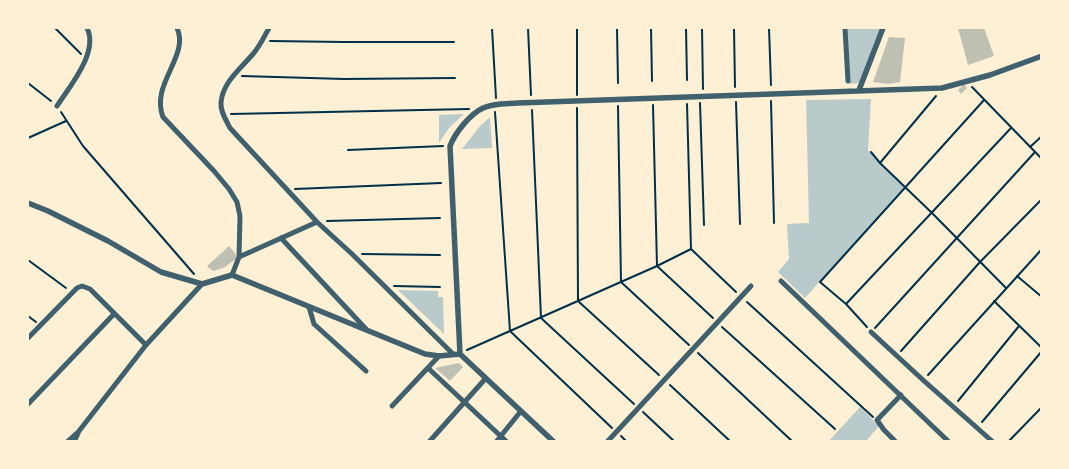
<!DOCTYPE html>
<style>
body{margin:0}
#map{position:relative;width:1069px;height:469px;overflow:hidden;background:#fdf0d5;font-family:Montserrat,sans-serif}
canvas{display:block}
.frame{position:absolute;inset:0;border:29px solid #fdf0d5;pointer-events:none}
</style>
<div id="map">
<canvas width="1069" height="469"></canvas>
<div class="frame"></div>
</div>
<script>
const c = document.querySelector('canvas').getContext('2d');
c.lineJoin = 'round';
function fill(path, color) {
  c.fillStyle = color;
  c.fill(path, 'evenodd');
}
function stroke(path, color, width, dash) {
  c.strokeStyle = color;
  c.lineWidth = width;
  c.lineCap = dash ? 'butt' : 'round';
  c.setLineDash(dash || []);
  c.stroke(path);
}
const green = new Path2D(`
 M847,28H881L859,83L849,84Z
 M871,99L868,150L904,187L805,298L778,272L789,259L787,224L809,223L806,100Z
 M464,114L449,128L439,143V115Z
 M490,117L492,148L462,149L480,126Z
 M398,290L438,291V297H443L444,334Z
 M860,407L879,426L866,441L828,442Z`);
const building = new Path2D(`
 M958,28H984L994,56L968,65Z
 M889,37L905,38L900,82L888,84L873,82Z
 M964,84L967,88L961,94L958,90Z
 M229,246L234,252L237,258L225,267L214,271L210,269L207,266Z
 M459,363L463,367L450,381L435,368Z`);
const path = new Path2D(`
 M55,28L81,54
 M492,28L496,98
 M528,28L531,95
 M577,28V95
 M617,28L618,83
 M651,28L652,81
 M686,28L687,80
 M702,28L703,89
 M734,28L735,87
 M769,28L771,85
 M270,41L344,42H454
 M242,76L344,79L455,78
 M28,83L51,101
 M972,87L1042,159
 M771,101L774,223
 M736,102L740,224
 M700,103L704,225
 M687,104L691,249L736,292
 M653,105L657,266L713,318
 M618,106L621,282L689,345
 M577,108L578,301L659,375
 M532,110L541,318L634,404
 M61,112L83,146L194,274
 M495,112L510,331L612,428
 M231,114L469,109
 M28,138L66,121
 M1030,147L1042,136
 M348,150L443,146
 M871,152L880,163L932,213L1006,288
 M880,163L936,96
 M295,189L441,183
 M327,221L440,218
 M362,254L440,255
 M28,260L66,288
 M1017,276L1042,297
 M394,286L440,287
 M994,301L1042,348
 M747,302L873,417
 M846,304L1011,128
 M28,316L36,322
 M722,327L835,429
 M867,327L846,304L820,282L984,100
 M875,328L1035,152
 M467,350L657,266L691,249
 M901,351L980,262L1042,199
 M698,353L793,442
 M928,375L1042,249
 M670,385L731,442
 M958,401L1019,326
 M643,412L675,442
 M982,422L1042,351
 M621,436L627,442
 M1008,442L1042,407`);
const minor = new Path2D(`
 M177,28C190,56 150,84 163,117L214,171L229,189L237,202L240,216L239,257L232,275
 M269,28C264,37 260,46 253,54C241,68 223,82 221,102C220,111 226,120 230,128L317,222L352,254L453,354
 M845,28L848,81
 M57,106C70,86 99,52 87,28
 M281,238L366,329
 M239,257L317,222
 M781,281L949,442
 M309,307L314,324L366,371
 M871,332L923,380L993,442
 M28,338L77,288L82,286L90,289L146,345
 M428,368L507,442
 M28,404L114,314
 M392,406L439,356
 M67,442L77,433
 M74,442L79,431L146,345L202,284
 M429,442L486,378
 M496,442L521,411
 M607,442L751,286
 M896,442L884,430L877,420L901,395`);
const tertiary = new Path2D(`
 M859,90L883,28
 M28,203L48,211L108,241L161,272L202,284L232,275L425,354L439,356L460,354
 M460,354L450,146C455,133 470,114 483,108C494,103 507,104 518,103L942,88L990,75L1042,56
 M460,354L554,442`);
fill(green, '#b9caca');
fill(building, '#bec0b2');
stroke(path, '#003049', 2);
stroke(minor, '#3f606c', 5);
stroke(tertiary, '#3f606c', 5.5);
</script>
